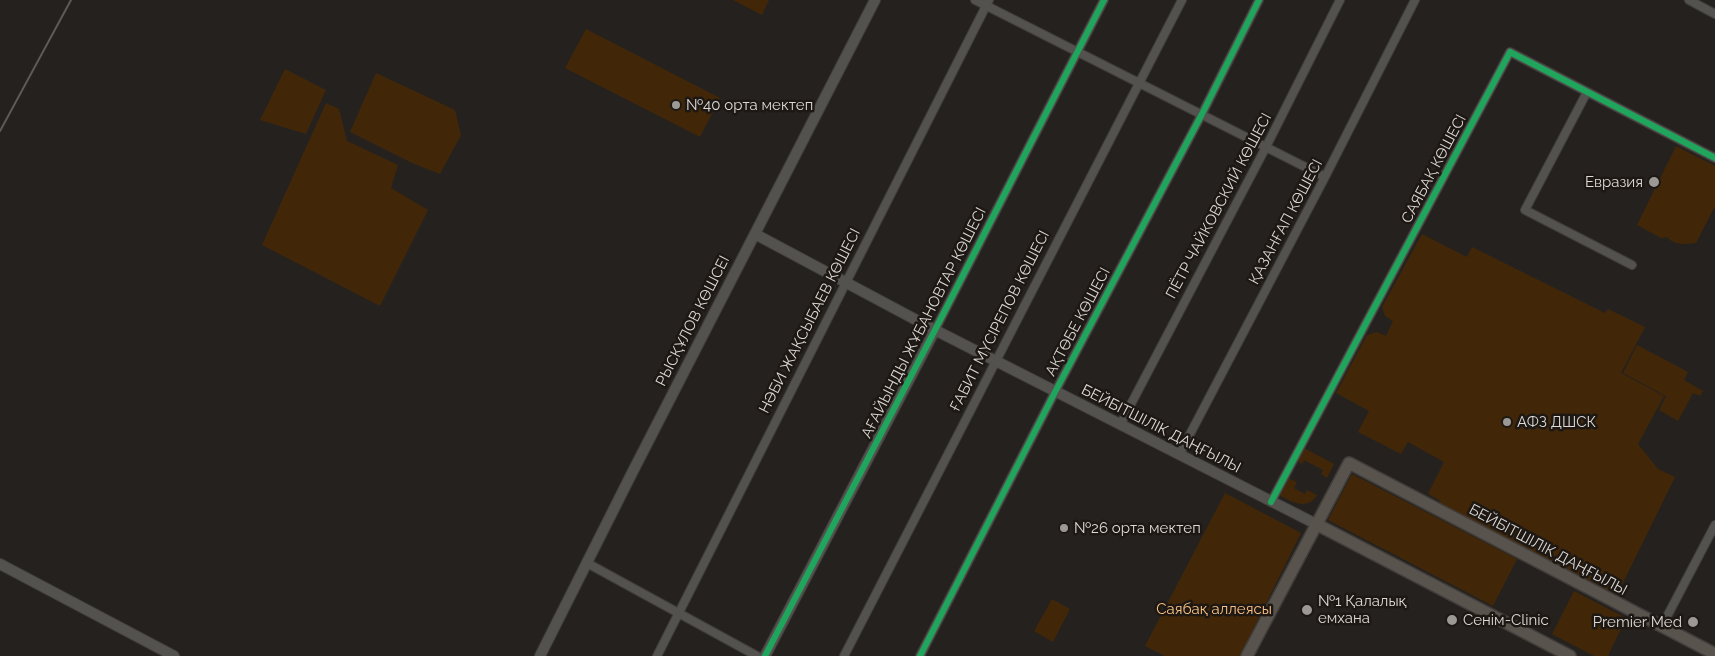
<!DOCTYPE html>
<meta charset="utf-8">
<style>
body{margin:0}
canvas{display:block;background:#24211f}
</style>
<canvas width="1715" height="656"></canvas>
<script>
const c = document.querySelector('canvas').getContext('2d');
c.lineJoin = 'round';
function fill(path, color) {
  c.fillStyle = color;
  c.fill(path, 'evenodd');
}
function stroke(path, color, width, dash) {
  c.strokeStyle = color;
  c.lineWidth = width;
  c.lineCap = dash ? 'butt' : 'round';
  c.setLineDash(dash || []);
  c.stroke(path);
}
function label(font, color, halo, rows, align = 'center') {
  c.font = font + ' Raleway,sans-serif';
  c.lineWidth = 5;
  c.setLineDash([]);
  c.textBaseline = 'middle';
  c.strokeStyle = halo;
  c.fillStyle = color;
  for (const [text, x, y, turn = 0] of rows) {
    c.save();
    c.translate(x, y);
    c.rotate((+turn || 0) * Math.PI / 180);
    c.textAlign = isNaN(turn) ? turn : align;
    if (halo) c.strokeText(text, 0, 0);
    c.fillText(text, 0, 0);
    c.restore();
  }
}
const green = new Path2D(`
 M733,0H769L762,15Z
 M586,29L720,98L700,137L565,68Z
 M285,69L326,90L306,134L260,120Z
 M376,73L455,110L461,135L440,174L412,163L350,132Z
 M326,103L339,109L347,141L398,165L391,188L428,210L380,306L262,245Z
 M1676,146L1715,166V206L1696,243C1685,244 1675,246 1667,237L1661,238L1637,225Z
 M1422,234L1467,257L1472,247L1605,313L1608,309L1645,327L1621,373L1664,396L1638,444L1658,469L1675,477L1617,595L1441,506L1439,500L1428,494L1444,462L1408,442L1401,454L1358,432L1369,411L1336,393L1367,335L1377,332L1386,336L1393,321L1385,316L1382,307Z
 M1637,345L1688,372L1684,380L1703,391L1700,396L1693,393L1678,421L1659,410L1666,396L1623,373Z
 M1304,448L1334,464L1327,478L1321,474L1323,470L1304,460L1302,464L1297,461Z
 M1352,474L1517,559L1493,606L1328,520Z
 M1288,478L1297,482L1294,488L1305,494L1307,490L1317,495C1308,511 1291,502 1279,495Z
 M1225,493L1301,533L1240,656H1165L1145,646Z
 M1574,591L1626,618L1608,656H1594L1552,634Z
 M1052,599L1070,609L1053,642L1034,631Z`);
const minor = new Path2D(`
 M975,0L1325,177
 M1689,0L1715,14
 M1587,92L1525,210L1632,265
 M935,330L1104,0
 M1120,425L1266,147L1340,0
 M1179,455L1325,177L1415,0
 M1271,502L1510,52L1715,158
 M587,563L757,656
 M1662,626L1715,525
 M657,656L989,0
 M844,656L1182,0
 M920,656L1055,392L1202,114L1259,0`);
const tertiary = new Path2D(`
 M755,234L935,330L1316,524
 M0,564L174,656
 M540,656L632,473L875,0
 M765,656L935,330`);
const secondary = new Path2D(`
 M1316,524L1570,656
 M1247,656L1349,463L1715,654`);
const rail = new Path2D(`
 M0,131L71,0`);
const cycleway = new Path2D(`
 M1271,502L1510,52L1715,158
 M765,656L935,330L1104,0
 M920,656L1055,392L1202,114L1259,0`);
const markers = [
 [676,105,5,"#9c9995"],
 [1654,182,6,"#9c9995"],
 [1507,422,5,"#9c9995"],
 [1064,528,5,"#9c9995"],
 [1307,610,6,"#9c9995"],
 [1452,620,6,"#9c9995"],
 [1693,622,6,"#9c9995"]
];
const poiNames = [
 ["№40 орта мектеп",686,105],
 ["Евразия",1643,182,"right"],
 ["АФЗ ДШСК",1517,422],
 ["№26 орта мектеп",1074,528],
 ["№1 Қалалық",1318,601],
 ["емхана",1318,618],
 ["Сенім-Clinic",1463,620],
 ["Premier Med",1682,622,"right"]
];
const streetNames = [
 ["САЯБАҚ КӨШЕСІ",1434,169,-62],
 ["ПЁТР ЧАЙКОВСКИЙ КӨШЕСІ",1219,206,-62],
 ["ҚАЗАНҒАП КӨШЕСІ",1286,222,-62],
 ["РЫСҚҰЛОВ КӨШСЕІ",693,321,-63],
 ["НӘБИ ЖАҚСЫБАЕВ КӨШЕСІ",810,321,-63],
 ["ҒАБИТ МҮСІРЕПОВ КӨШЕСІ",1000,321,-63],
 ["АҚТӨБЕ КӨШЕСІ",1078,322,-62],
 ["АҒАЙЫНДЫ ЖҰБАНОВТАР КӨШЕСІ",924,323,-63],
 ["БЕЙБІТШІЛІК ДАҢҒЫЛЫ",1161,429,27],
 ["БЕЙБІТШІЛІК ДАҢҒЫЛЫ",1548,550,28]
];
const parkNames = [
 ["Саябақ аллеясы",1214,609]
];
fill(green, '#412708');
stroke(minor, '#3f3c3a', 10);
stroke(tertiary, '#3f3c3a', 12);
stroke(secondary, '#3f3c3a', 14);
stroke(minor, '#54524f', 8);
stroke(tertiary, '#54524f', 10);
stroke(secondary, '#58534d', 11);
stroke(rail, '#5d5b59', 2);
stroke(cycleway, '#20a55d', 6);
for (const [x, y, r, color] of markers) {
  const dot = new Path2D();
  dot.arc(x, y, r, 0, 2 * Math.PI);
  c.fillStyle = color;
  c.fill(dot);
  stroke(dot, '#1d1813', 2);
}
label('15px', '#ddd9d5', '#1d1813', poiNames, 'left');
label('15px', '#ddd9d5', '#1d1813', streetNames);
label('15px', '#fbc083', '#1d1813', parkNames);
</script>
